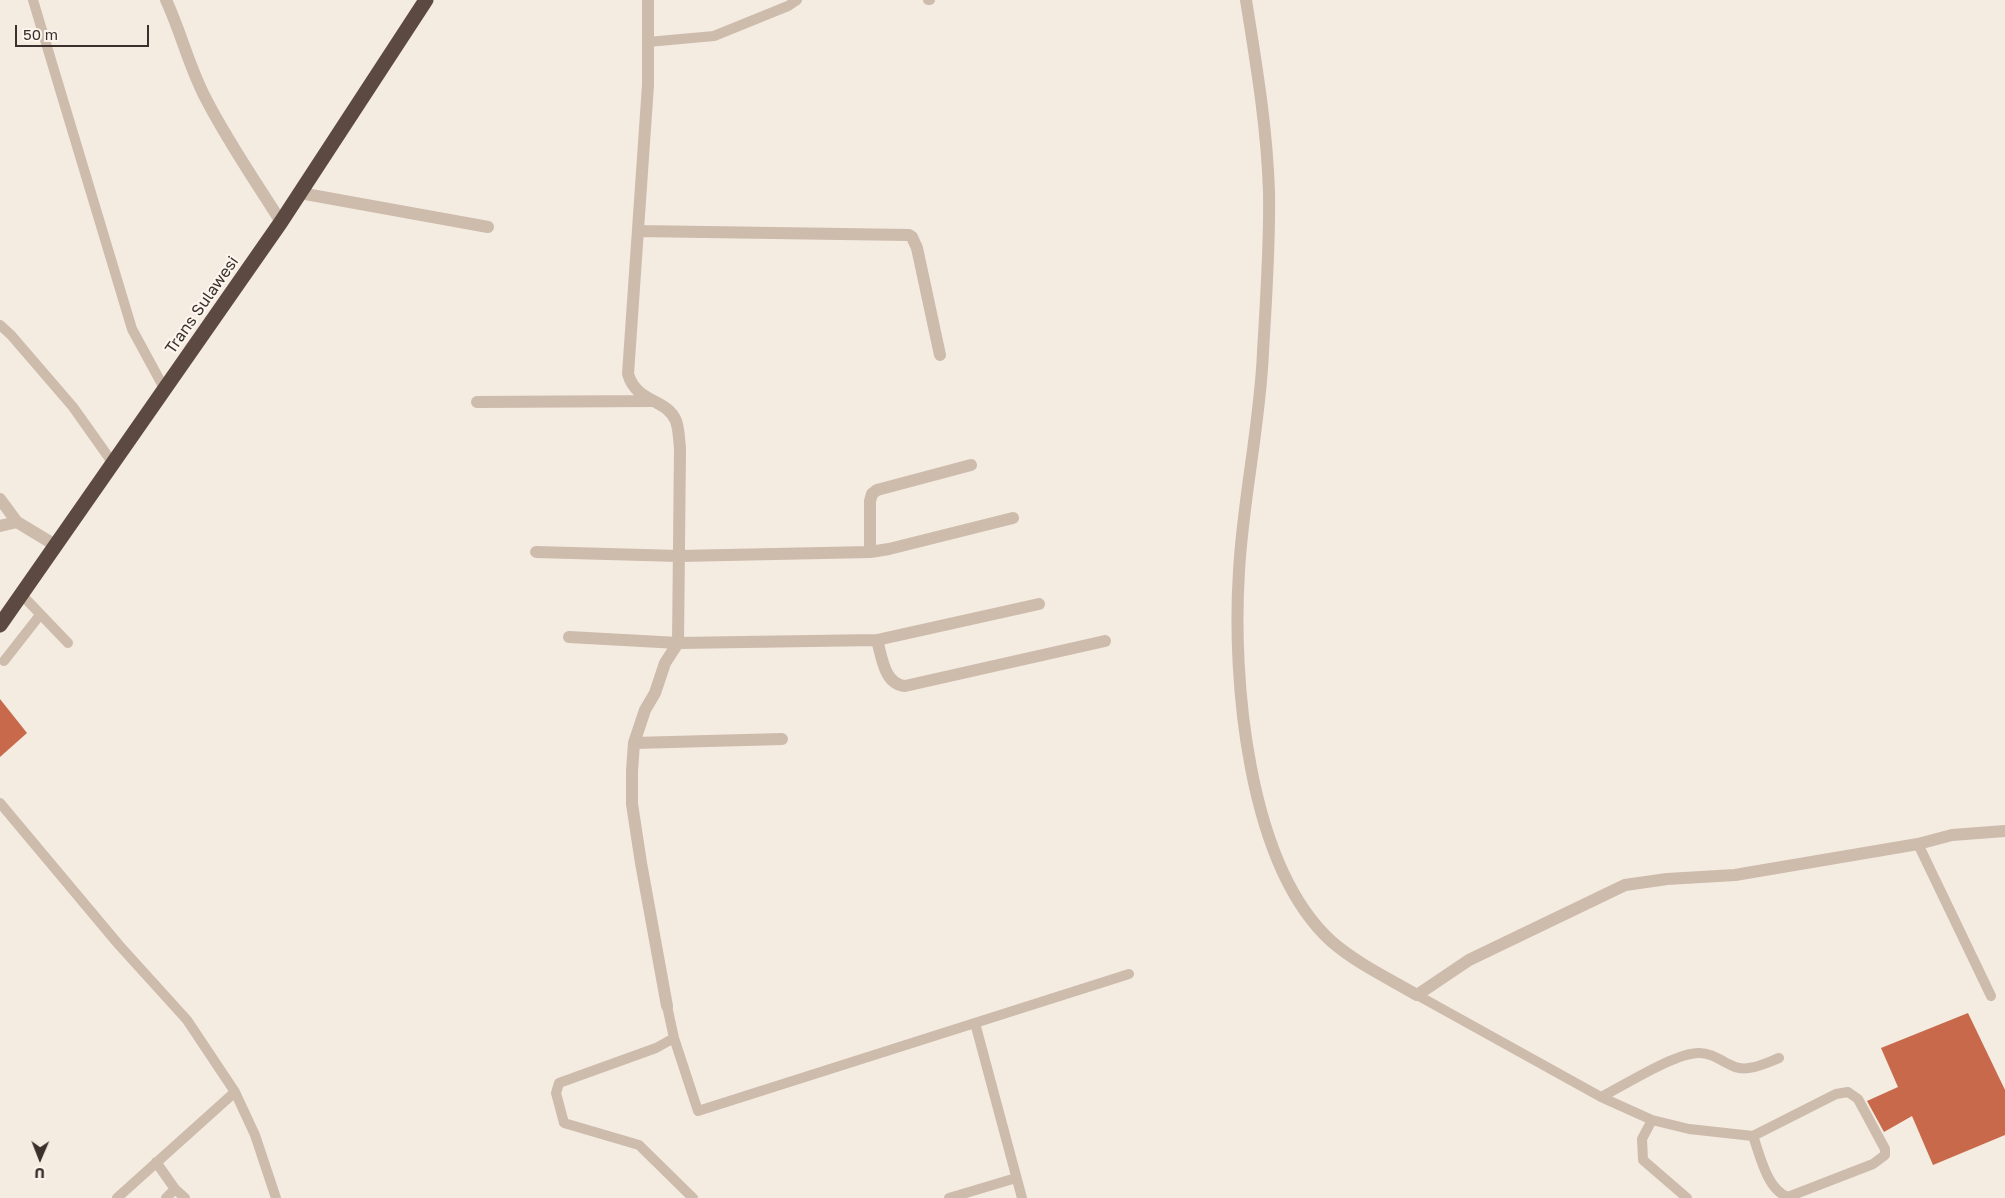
<!DOCTYPE html>
<style>
body{margin:0}
#map{position:relative;width:2005px;height:1198px;overflow:hidden;background:#f4ebe1;font-family:"Golos Text",sans-serif}
canvas{display:block}
.north{position:absolute;left:15px;top:1133px;width:50px;height:50px;-webkit-text-stroke:4px #fbf5ee;paint-order:stroke;rotate:181deg;font-size:14px;font-weight:700;line-height:20px;text-align:center;color:#3b302b}
.north::after{content:'';display:block;margin:auto;width:18px;height:22px;background:#3b302b;clip-path:polygon(50% 0,100% 100%,50% 72%,0 100%)}
.scale{position:absolute;left:15px;top:25px;width:134px;height:22px;box-sizing:border-box;border:2px solid #3b302b;border-top:0;padding-left:6px;font-size:15px;line-height:18px;white-space:nowrap;color:#3b302b;-webkit-text-stroke:4px #fbf5ee;paint-order:stroke}
</style>
<div id="map">
<canvas width="2005" height="1198"></canvas>
<div class="north">U</div>
<div class="scale">50 m</div>
</div>
<script>
const c = document.querySelector('canvas').getContext('2d');
c.lineJoin = 'round';
function fill(path, color) {
  c.fillStyle = color;
  c.fill(path, 'evenodd');
}
function stroke(path, color, width, dash) {
  c.strokeStyle = color;
  c.lineWidth = width;
  c.lineCap = dash ? 'butt' : 'round';
  c.setLineDash(dash || []);
  c.stroke(path);
}
function label(font, color, halo, rows, align = 'center') {
  c.font = font + ' "Golos Text",sans-serif';
  c.lineWidth = 4.5;
  c.setLineDash([]);
  c.textBaseline = 'middle';
  c.strokeStyle = halo;
  c.fillStyle = color;
  for (const [text, x, y, turn = 0] of rows) {
    c.save();
    c.translate(x, y);
    c.rotate((+turn || 0) * Math.PI / 180);
    c.textAlign = isNaN(turn) ? turn : align;
    if (halo) c.strokeText(text, 0, 0);
    c.fillText(text, 0, 0);
    c.restore();
  }
}
const building = new Path2D(`
 M0,699L27,733L0,757Z
 M1968,1013L2005,1090V1135L1933,1165L1912,1116L1884,1132L1867,1101L1898,1087L1881,1048Z`);
const lane = new Path2D(`
 M33,0L132,329L164,388
 M928,0H930
 M648,42L714,36L788,6L797,0
 M0,325L11,335L73,407L112,462
 M21,594L68,643
 M4,661L40,615
 M0,803L119,945L187,1020L235,1092L255,1135L276,1198
 M1918,844L1991,996
 M1417,995L1601,1097L1652,1120L1689,1129L1753,1136L1836,1094L1848,1092L1858,1099L1885,1149V1155L1873,1164L1788,1197C1767,1190 1760,1155 1753,1136
 M667,1006L674,1038L656,1048L559,1083L556,1093L564,1123L639,1145L693,1198
 M975,1023L1022,1198
 M674,1038L698,1111L1129,974
 M1601,1097C1625,1085 1674,1053 1699,1053C1713,1053 1722,1062 1735,1067C1749,1072 1766,1063 1779,1058
 M1652,1120L1642,1139L1643,1160L1687,1198
 M156,1162L175,1189L185,1198
 M117,1198L235,1092
 M166,1198L175,1189
 M949,1198L1016,1178`);
const street = new Path2D(`
 M166,0C181,32 189,67 206,99C228,142 256,182 281,222
 M648,0V85L628,374C637,404 667,398 676,421C679,429 679,440 680,448L678,643L665,663L655,693L645,710L634,743L632,771V804L641,863L667,1006
 M1246,0C1256,63 1267,127 1269,192C1270,245 1266,299 1263,352C1260,425 1243,498 1239,571C1232,678 1247,864 1331,941C1356,963 1388,978 1417,995L1469,960L1625,885L1667,879L1735,875L1918,844L1952,835L2005,831
 M300,193L488,227
 M638,231L909,235L912,237L917,248L940,355
 M477,402L652,401
 M0,499L17,522L55,545
 M0,526L17,522
 M536,552L679,556L870,552L889,549L1013,518
 M870,552V501L872,494L877,490L971,465
 M569,637L678,643L877,640L1039,604
 M877,640C882,657 884,684 905,686L1105,641
 M634,743L782,739`);
const highway = new Path2D(`
 M0,625L281,222L426,0`);
const streetNames = [
 ["Trans Sulawesi",202,305,-55]
];
fill(building, '#c8694b');
stroke(lane, '#cdbbac', 10);
stroke(street, '#cdbbac', 12);
stroke(highway, '#5c4a42', 15);
label('16px', '#3b302b', '#fbf5ee', streetNames);
</script>
